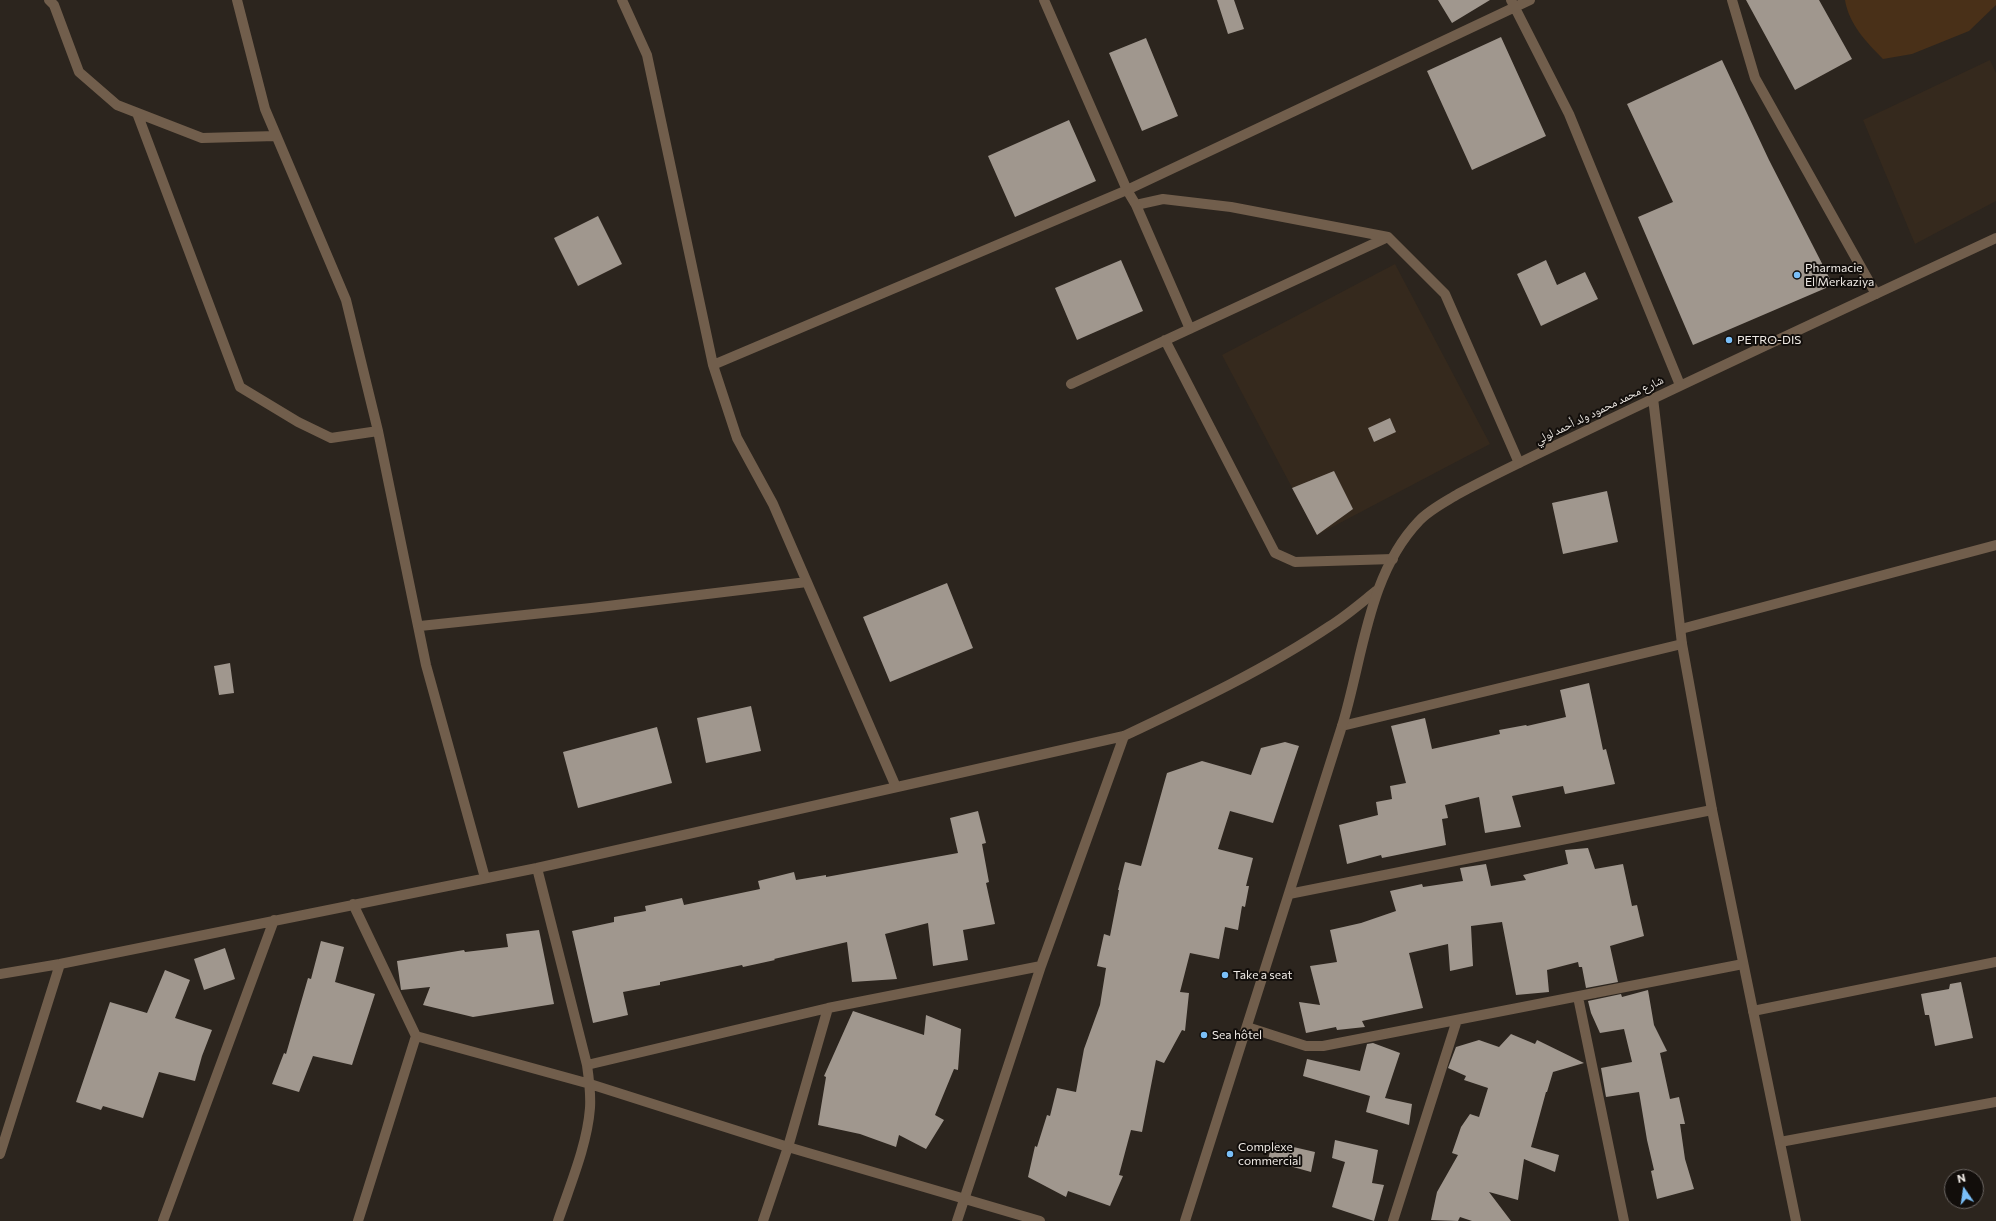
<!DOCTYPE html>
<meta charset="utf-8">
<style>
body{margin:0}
#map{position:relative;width:1996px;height:1221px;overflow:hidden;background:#2c251e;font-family:Commissioner,sans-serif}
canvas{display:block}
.north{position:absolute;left:1944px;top:1169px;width:40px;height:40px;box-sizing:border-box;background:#120e0b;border:1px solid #6b6663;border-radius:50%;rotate:347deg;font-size:11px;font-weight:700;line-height:16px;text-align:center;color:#f0ebe6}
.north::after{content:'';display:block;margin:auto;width:14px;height:18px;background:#7abff8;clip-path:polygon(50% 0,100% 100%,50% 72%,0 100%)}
</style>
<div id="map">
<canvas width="1996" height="1221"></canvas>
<div class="north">N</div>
</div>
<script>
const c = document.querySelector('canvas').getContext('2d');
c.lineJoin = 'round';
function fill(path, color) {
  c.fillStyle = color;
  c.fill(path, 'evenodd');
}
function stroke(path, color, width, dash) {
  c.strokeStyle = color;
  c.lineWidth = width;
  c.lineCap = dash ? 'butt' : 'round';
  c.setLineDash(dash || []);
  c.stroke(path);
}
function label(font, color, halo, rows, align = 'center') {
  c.font = font + ' Commissioner,"Noto Naskh Arabic",sans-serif';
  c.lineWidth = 4;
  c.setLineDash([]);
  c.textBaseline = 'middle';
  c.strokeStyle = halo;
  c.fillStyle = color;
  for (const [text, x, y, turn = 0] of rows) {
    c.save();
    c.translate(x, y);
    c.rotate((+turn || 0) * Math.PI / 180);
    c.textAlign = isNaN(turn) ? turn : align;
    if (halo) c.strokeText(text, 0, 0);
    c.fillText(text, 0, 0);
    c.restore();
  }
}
const built = new Path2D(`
 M1990,60L1996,73V201L1915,244L1863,120Z
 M1395,264L1490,444L1317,535L1222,355Z`);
const green = new Path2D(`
 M1845,0H1996V5L1969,31L1912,54L1883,59C1866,42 1849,24 1845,0Z`);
const building = new Path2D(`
 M1217,0H1234L1244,29L1228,34Z
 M1438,0H1490L1452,23Z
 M1746,0H1819L1852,59L1795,90Z
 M1501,37L1546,136L1472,170L1427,71Z
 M1146,38L1178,116L1142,131L1109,53Z
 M1722,60L1769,160L1833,285L1693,345L1638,217L1673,202L1627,104Z
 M1069,120L1096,181L1015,217L988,156Z
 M598,216L622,264L578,286L554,238Z
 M1121,260L1143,311L1077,340L1055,288Z
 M1546,260L1557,285L1585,272L1598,299L1541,326L1517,274Z
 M1390,418L1396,432L1374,442L1368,428Z
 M1334,471L1353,509L1317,535L1292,488Z
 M1607,491L1618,542L1563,554L1552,503Z
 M947,583L973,648L890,682L863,617Z
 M230,663L234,693L219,695L214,666Z
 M1589,683L1603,750L1606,749L1615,784L1565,794L1563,786L1512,796L1521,827L1485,833L1479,797L1445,805L1448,818L1442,819L1446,845L1382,858L1381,855L1347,864L1339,825L1378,815L1376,802L1392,799L1390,786L1406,783L1391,726L1425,718L1432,749L1500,734L1499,730L1526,725L1527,726L1566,717L1560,690Z
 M751,706L761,751L706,763L697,718Z
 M657,727L672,783L578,808L563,752Z
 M1285,742L1299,746L1273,823L1230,811L1218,849L1253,858L1246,886H1249L1245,907L1242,906L1238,930L1225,927L1219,959L1190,953L1180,992L1189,993L1185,1031L1182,1030L1164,1063L1156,1060L1142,1132L1131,1130L1119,1175L1123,1176L1110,1206L1068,1191L1066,1197L1028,1177L1035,1146L1037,1147L1047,1115L1050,1116L1057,1088L1076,1092L1084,1049L1100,1005L1106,968L1097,966L1104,934L1110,936L1119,890H1118L1125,862L1141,866L1167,773L1202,761L1251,775L1261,748Z
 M978,811L986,843L982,844L989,882L986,883L995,924L963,930L968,960L933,966L928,923L885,934L897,979L852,982L847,942L774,959L775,960L743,967L742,965L660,982V985L623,992L628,1015L593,1023L572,931L614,922V917L646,911L645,906L682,898L684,905L760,889L758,881L794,872L796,880L826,875V877L958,853L950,818Z
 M1588,848L1595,869L1623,864L1632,906L1637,905L1644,936L1610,946L1618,982L1586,988L1582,967H1579L1578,962L1547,970L1549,992L1516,995L1502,922L1471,926L1473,966L1450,971L1448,944L1409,953L1423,1008L1362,1021L1365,1027L1337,1030L1336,1027L1306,1033L1299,1002L1320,1005L1310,966L1337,962L1330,930L1361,923L1396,911L1390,891L1422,884L1423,887L1463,881L1460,868L1486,864L1491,886L1526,880L1523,875L1568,864L1565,850Z
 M539,930L554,1004L473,1017L423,1005L430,987L401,990L397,961L464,950L465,952L508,947L506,934Z
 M321,941L344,947L335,982L375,994L352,1065L313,1056L299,1092L272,1084L284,1053L286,1054L308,978L311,979Z
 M225,948L235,979L204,990L194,959Z
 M165,970L190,980L175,1018L212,1030L202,1056L195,1081L159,1072L143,1118L103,1106L101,1110L76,1102L110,1002L147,1013Z
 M1961,982L1973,1038L1935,1046L1929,1015H1925L1921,994L1949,989L1950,984Z
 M1648,990L1654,1025L1667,1051L1660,1053L1670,1099L1679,1097L1685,1124H1680L1685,1159L1694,1189L1657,1199L1651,1171L1654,1170L1647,1140L1639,1092L1606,1097L1601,1068L1632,1062L1624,1029L1600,1033L1591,1013L1588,1001L1621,994L1622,997Z
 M853,1011L924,1035L926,1015L961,1029L958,1070L954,1069L935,1115L944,1120L926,1149L899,1135L896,1147L860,1134L818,1125L826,1077L824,1076Z
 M1511,1034L1535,1044L1537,1040L1584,1063L1553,1072L1547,1092H1546L1531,1147L1559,1155L1555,1172L1524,1159L1518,1200L1489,1192L1511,1221H1472L1460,1217L1458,1221L1431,1220L1437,1192L1458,1155L1452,1153L1461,1127L1470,1114L1479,1117L1488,1088L1464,1080L1466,1076L1448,1068L1456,1047L1479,1040L1499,1047Z
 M1373,1043L1400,1053L1385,1098L1412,1104L1409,1125L1366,1112L1370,1096L1303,1076L1307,1059L1360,1071L1367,1044Z
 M1335,1140L1378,1150L1372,1183L1384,1185L1374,1221L1332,1207L1345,1162L1332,1158Z
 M1272,1142L1315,1152L1311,1172L1268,1160Z`);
const minor = new Path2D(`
 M49,0L54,5L79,72L117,105L202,138L276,136
 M237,0L265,109L346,300L378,431L426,665L485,878
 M622,0L647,55L713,365L737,438L773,504L896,787
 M1044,0L1127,190L1136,205L1190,329
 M1511,0L1569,114L1680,385
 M1732,0L1755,78L1876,294
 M137,113L240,387L298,422L331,438L378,431
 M1136,205L1163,199L1231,207L1388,237L1445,294L1519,463
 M1165,340L1275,553L1295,562L1393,559
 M713,365L1127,190L1530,0
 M1071,384L1388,237
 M420,626L591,608L807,582
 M1681,629L1996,545
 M537,868L587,1065C589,1079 591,1093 590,1108C587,1146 570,1185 558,1221
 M1289,894L1712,810
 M353,904L416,1036L358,1221
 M0,974L60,964L537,868L1124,736C1194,703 1266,669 1330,626C1346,616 1361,603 1376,591
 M1578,997L1624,1221
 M1753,1011L1996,962
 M1247,1027L1306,1046H1323L1743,964
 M416,1036L590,1084L788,1147L1040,1221
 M587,1065L828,1008L1041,966
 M1780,1142L1996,1102
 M0,1154L60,964
 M163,1221L274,920
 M763,1221L788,1147L828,1008
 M957,1221L1041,966L1124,736
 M1185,1221L1342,726L1682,644
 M1393,1221L1457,1020`);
const tertiary = new Path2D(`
 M1653,398L1682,644L1712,810L1796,1221
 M1342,726C1363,658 1368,574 1419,521C1429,510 1445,502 1458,494C1495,474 1533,456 1571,438C1712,370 1854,304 1996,238`);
const markers = [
 [1797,275,4,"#7abff8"],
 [1729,340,4,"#7abff8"],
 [1225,975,4,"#7abff8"],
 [1204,1035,4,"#7abff8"],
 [1230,1154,4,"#7abff8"]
];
const poiNames = [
 ["Pharmacie",1805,268],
 ["El Merkaziya",1805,282],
 ["PETRO-DIS",1737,340],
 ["Take a seat",1233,975],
 ["Sea hôtel",1212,1035],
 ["Complexe",1238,1147],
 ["commercial",1238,1161]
];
const streetNames = [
 ["شارع محمد محمود ولد أحمد لولي",1599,410,-26]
];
fill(built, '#35291d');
fill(green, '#493018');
fill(building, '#a0978e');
stroke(minor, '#715e4c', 10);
stroke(tertiary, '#715e4c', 10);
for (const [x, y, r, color] of markers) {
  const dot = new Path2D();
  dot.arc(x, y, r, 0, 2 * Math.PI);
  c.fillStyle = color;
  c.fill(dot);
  stroke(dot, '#120e0b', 1.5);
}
label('12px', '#f0ebe6', '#120e0b', poiNames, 'left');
label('12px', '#f0ebe6', '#120e0b', streetNames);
</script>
